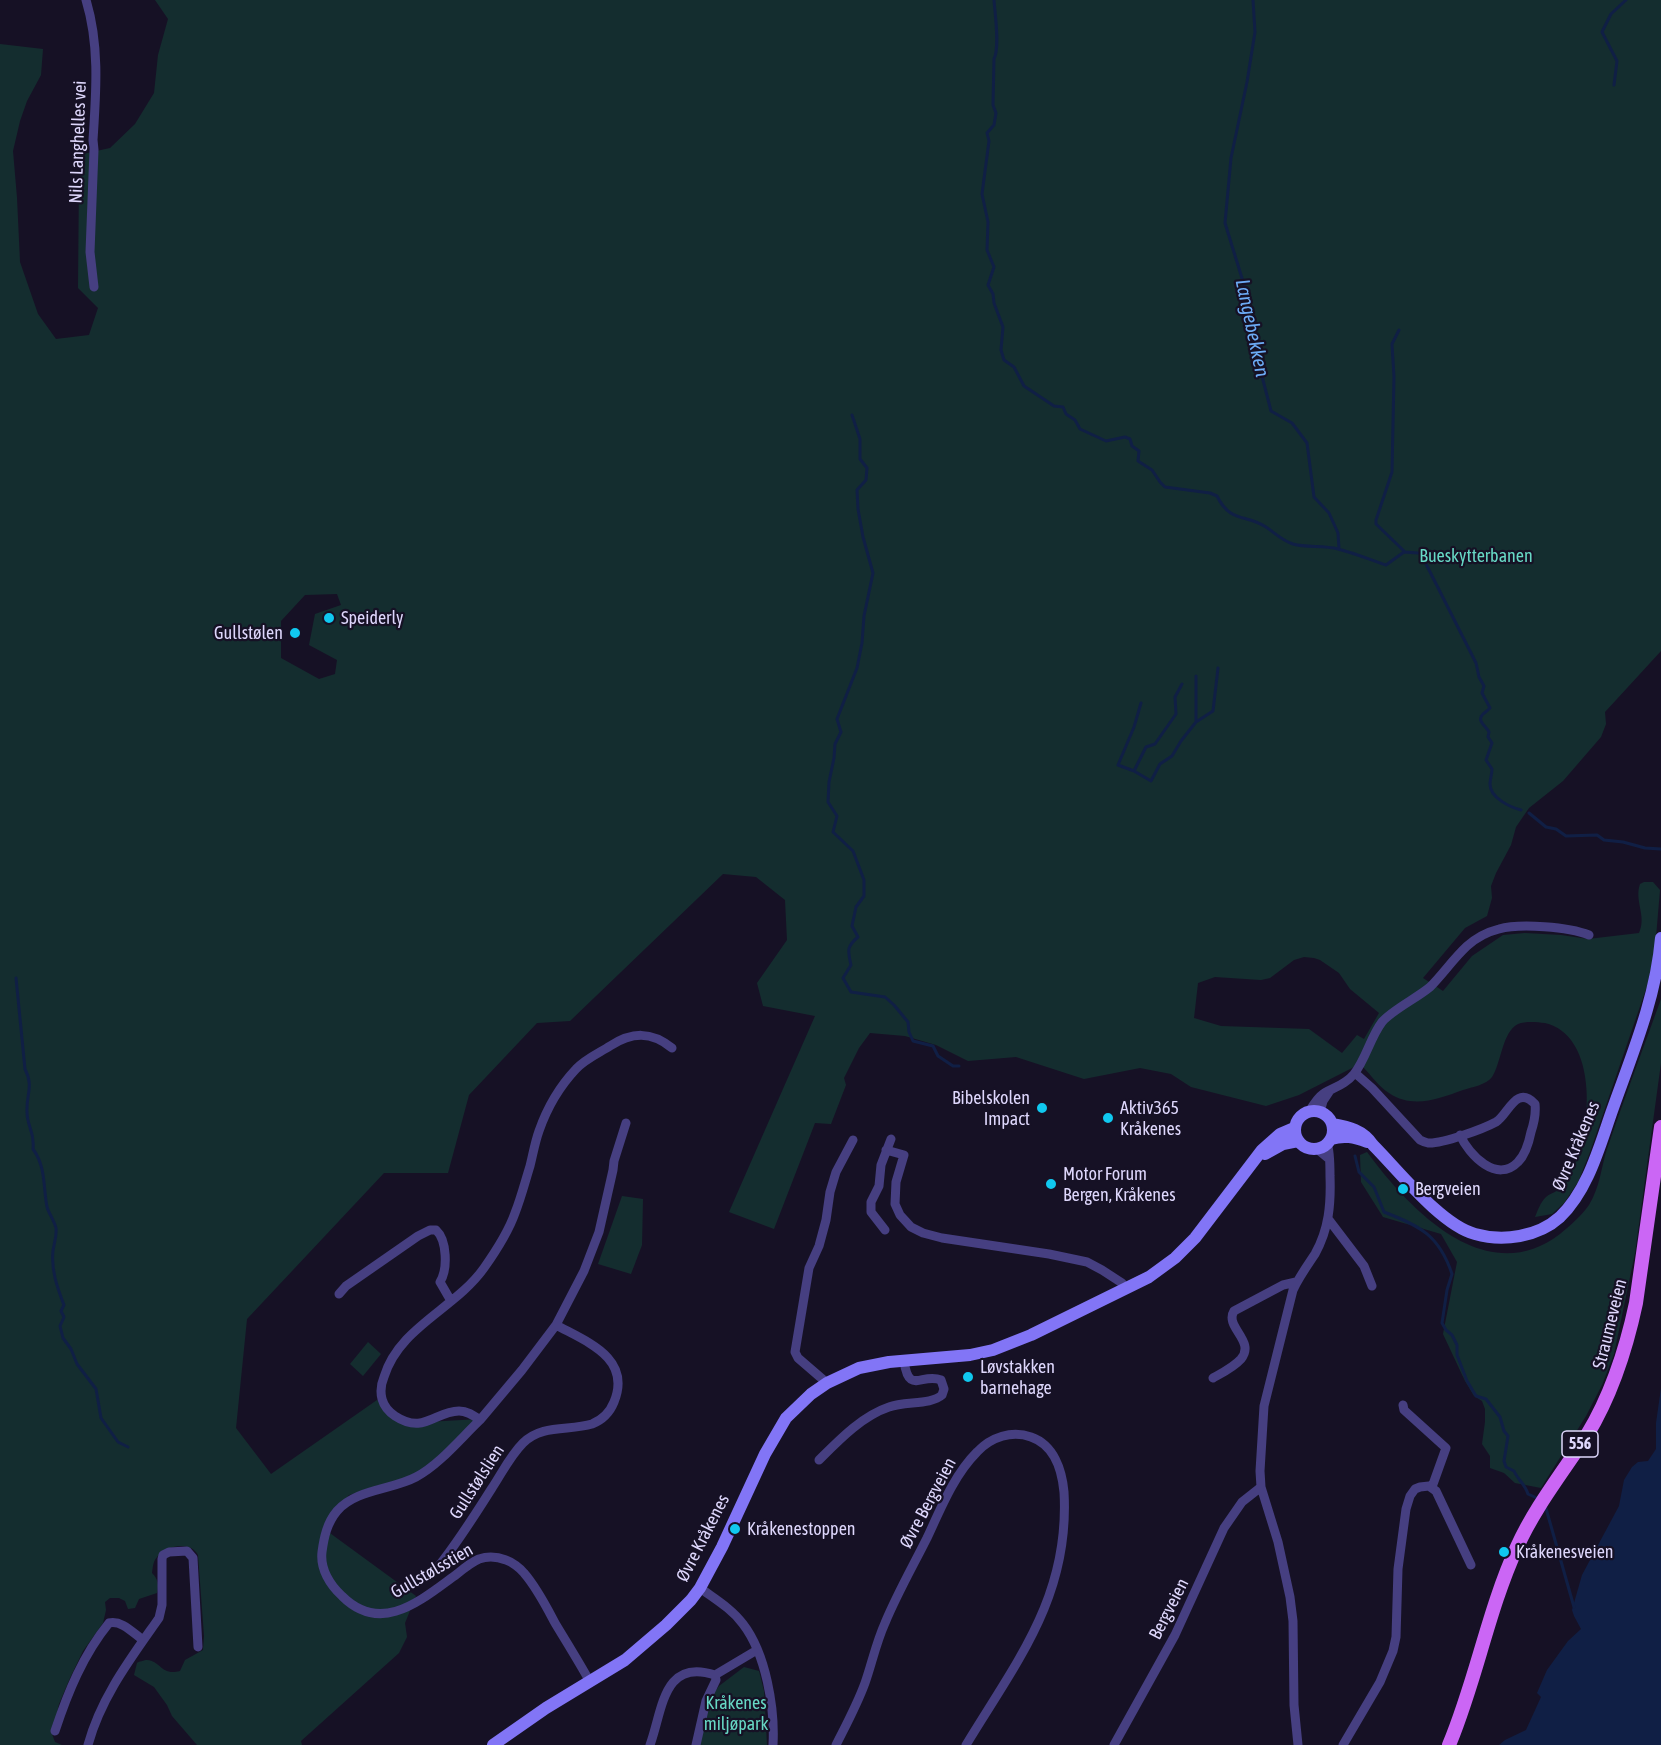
<!DOCTYPE html>
<meta charset="utf-8">
<style>
body{margin:0}
canvas{display:block;background:#161125}
</style>
<canvas width="1661" height="1745"></canvas>
<script>
const c = document.querySelector('canvas').getContext('2d');
c.lineJoin = 'round';
function fill(path, color) {
  c.fillStyle = color;
  c.fill(path, 'evenodd');
}
function stroke(path, color, width, dash) {
  c.strokeStyle = color;
  c.lineWidth = width;
  c.lineCap = dash ? 'butt' : 'round';
  c.setLineDash(dash || []);
  c.stroke(path);
}
function label(font, color, halo, rows, align = 'center') {
  c.font = font + ' "Asap Condensed",sans-serif';
  c.lineWidth = 4.5;
  c.setLineDash([]);
  c.textBaseline = 'middle';
  c.strokeStyle = halo;
  c.fillStyle = color;
  for (const [text, x, y, turn = 0] of rows) {
    c.save();
    c.translate(x, y);
    c.rotate((+turn || 0) * Math.PI / 180);
    c.textAlign = isNaN(turn) ? turn : align;
    if (halo) c.strokeText(text, 0, 0);
    c.fillText(text, 0, 0);
    c.restore();
  }
}
const green = new Path2D(`
 M155,0H1661V651L1605,712L1606,724L1601,737L1563,781L1529,808L1516,827L1511,845L1496,873L1491,886L1492,898L1487,916L1465,928L1423,978L1443,991L1472,956L1503,935L1525,933L1561,935L1588,939L1639,933C1647,916 1634,901 1640,884L1644,882H1653L1660,890L1655,949L1647,986L1590,1152L1578,1182L1564,1203L1552,1214L1535,1217C1538,1210 1540,1203 1546,1197C1549,1194 1554,1193 1558,1190C1568,1181 1574,1167 1578,1155C1592,1116 1595,1035 1545,1023C1537,1022 1525,1021 1518,1024C1502,1032 1501,1064 1492,1077C1486,1085 1472,1087 1463,1090C1438,1099 1413,1109 1389,1093C1379,1087 1371,1075 1363,1067H1354L1299,1095L1266,1106L1191,1087L1171,1074L1140,1068L1084,1079L1016,1057L968,1061L936,1045L905,1036L870,1033L859,1048L844,1078L846,1085L831,1124L815,1123L774,1229L729,1212L815,1016L763,1006L757,983L787,940L785,900L756,877L723,874L570,1021L537,1023L469,1095L448,1173H384L247,1319L236,1428L271,1474L377,1400L410,1423L479,1419L413,1479L349,1495L323,1528L416,1596L405,1623L407,1637L399,1653L301,1741L302,1745H197L172,1716L167,1705L154,1687L134,1675L137,1663C138,1662 145,1660 147,1660C161,1661 161,1676 180,1671L185,1660L203,1650L204,1636L198,1555C191,1541 168,1545 159,1555C153,1560 153,1566 152,1573C158,1579 159,1585 157,1593L139,1599L135,1608L128,1609L125,1601L119,1598H110L105,1602L106,1610L103,1623L83,1651L70,1678L59,1704L52,1734L55,1742L62,1745H0V44L43,49L41,75L27,101L20,121L13,151L17,198L20,262L38,314L56,339L89,335L98,308L78,288L79,179L83,154L110,148L135,124L154,93L158,55L168,19ZM337,594L341,605L315,614L309,645L337,660L335,674L319,679L281,658V621L305,595ZM1304,957L1314,958L1320,960L1339,973L1350,989L1379,1013L1364,1039L1357,1035L1342,1053L1309,1029L1221,1026L1194,1018L1198,983L1215,977L1261,980L1270,978L1294,960Z
 M1661,999V1063L1635,1253L1614,1354L1602,1385L1586,1416L1541,1488L1515,1483L1504,1473L1490,1468V1456L1482,1444L1485,1422V1409L1482,1401L1474,1396L1465,1381L1443,1334L1457,1262L1441,1234L1383,1217L1361,1182L1360,1155L1367,1152C1409,1209 1486,1291 1560,1234C1570,1226 1582,1215 1589,1205C1600,1187 1601,1168 1607,1149C1624,1099 1643,1049 1661,999Z
 M622,1196L643,1199L642,1245L631,1274L598,1264Z
 M368,1342L381,1354L363,1376L350,1364Z
 M744,1667L759,1671L764,1691L767,1745H700L708,1701L719,1686Z`);
const water = new Path2D(`
 M1661,1388V1745H1499L1505,1740L1526,1730L1541,1697L1537,1693L1547,1670L1568,1641L1581,1629L1574,1616L1572,1610L1582,1575L1619,1506L1624,1480L1632,1467L1638,1462L1648,1461L1656,1449V1423Z`);
const stream = new Path2D(`
 M994,0C995,14 1000,47 994,59L993,105L996,113L994,125L987,133L989,141L982,194L988,222L987,250L994,267L988,285L993,294L994,303L1003,327L1001,350L1004,360L1014,367L1024,386L1054,406L1063,407L1066,414L1075,420L1080,429L1106,441L1125,437L1130,439L1132,446L1139,451L1138,461L1152,470L1160,482L1165,487L1210,493L1217,496C1230,523 1246,514 1266,527C1275,533 1281,540 1293,544C1307,548 1323,545 1338,549C1354,553 1371,560 1386,565L1404,552L1418,553
 M1253,0L1255,32L1247,82L1231,158L1225,223L1245,288L1256,353L1271,411L1292,423L1307,443L1314,497L1329,513L1338,533L1339,549
 M1614,85L1617,61L1602,32L1611,14L1626,0
 M1399,330L1392,344L1394,377L1392,472L1376,520V524L1404,551
 M852,415L860,439V459L867,468L866,480L857,490L858,509L863,537L873,573L864,616L862,643L857,668L837,719L841,732L835,744L834,758L829,782L828,802L837,816L833,832L853,851L864,880V896L856,907L852,926L858,937C846,947 848,951 851,965L843,978L851,992L885,997L894,1005L908,1022L909,1032L913,1041L933,1046L938,1056L953,1066H959
 M1423,558L1476,663L1479,677L1484,686L1482,693L1490,708C1488,710 1486,712 1483,714C1476,721 1486,726 1489,732L1488,737L1492,743L1486,760L1492,769C1492,774 1490,779 1490,784C1490,798 1510,807 1521,810
 M1196,676V722
 M1141,703L1134,727L1118,765L1134,771L1151,781L1160,764L1172,756L1181,741L1196,722L1213,711L1218,668
 M1134,771L1146,747L1155,744L1176,714L1175,697L1182,684
 M1529,813L1546,827L1556,829L1566,836L1597,835L1604,840L1623,842L1645,848L1661,849
 M16,978L25,1069C34,1087 26,1094 27,1112C27,1127 35,1131 33,1149C46,1167 43,1186 47,1207C49,1214 54,1220 56,1228C57,1236 54,1243 53,1251C51,1270 57,1287 64,1305L61,1311L64,1317L60,1326L63,1338L71,1349L77,1364L96,1389L101,1418L118,1442L128,1447
 M1355,1156L1359,1172L1374,1187L1384,1212C1420,1226 1439,1235 1452,1274L1447,1290L1442,1323L1446,1330L1452,1335L1457,1345V1355L1467,1381L1476,1396L1486,1399L1500,1417L1504,1431L1508,1436L1504,1461L1506,1467L1514,1471C1518,1480 1525,1484 1528,1494L1539,1499
 M1545,1505L1574,1607`);
const street = new Path2D(`
 M86,0C100,46 96,93 93,140L94,150L90,252L94,287
 M1355,1073L1372,1088L1420,1140C1424,1142 1424,1142 1428,1143C1442,1144 1483,1129 1496,1122C1508,1115 1516,1084 1535,1104C1536,1113 1534,1123 1531,1132C1529,1142 1526,1154 1518,1162C1497,1184 1469,1155 1460,1135
 M1309,1112C1313,1105 1317,1098 1323,1094C1334,1087 1345,1085 1354,1074C1366,1059 1370,1038 1382,1022C1392,1010 1417,998 1430,987C1443,974 1453,959 1467,946C1476,938 1487,932 1499,929C1520,923 1569,927 1589,935
 M1320,1112L1323,1101L1329,1092
 M1317,1149L1328,1158
 M886,1150L904,1155L896,1182L895,1204L900,1215L911,1227L923,1233L942,1238L1049,1254L1087,1262L1102,1270L1122,1283L1126,1288
 M1329,1220L1364,1266L1372,1286
 M885,1230L871,1212V1202L879,1186L881,1165L891,1139
 M339,1294L346,1286L418,1236L430,1230H436C447,1240 448,1269 440,1282L451,1301
 M1213,1378C1222,1373 1234,1367 1241,1359C1256,1341 1224,1327 1234,1311L1283,1285L1296,1282
 M827,1383L798,1358L795,1352L809,1268L819,1246L826,1220L830,1192L836,1172L853,1140
 M1403,1405L1404,1410L1446,1448L1432,1487
 M480,1420L522,1370L556,1325L584,1271L599,1232L613,1170L614,1161L626,1123
 M819,1460C839,1440 862,1416 889,1407C905,1401 931,1405 942,1395L944,1389L941,1380C922,1372 909,1396 904,1361
 M438,1567C458,1542 475,1515 492,1488C502,1473 510,1456 523,1443C542,1424 569,1431 592,1424C602,1420 610,1412 614,1402C632,1358 587,1342 556,1325
 M700,1588C715,1599 732,1609 743,1624C766,1654 775,1708 773,1745
 M590,1682C579,1662 567,1643 555,1623C546,1606 537,1588 524,1573C520,1568 512,1562 506,1560C498,1557 488,1556 479,1559C472,1562 463,1569 457,1574C422,1599 382,1636 342,1596C330,1585 320,1569 322,1552C324,1537 327,1523 337,1511C356,1489 392,1490 416,1477C439,1465 461,1438 480,1420C473,1415 467,1411 459,1411C435,1411 424,1435 395,1416C389,1412 384,1406 382,1399C380,1391 381,1384 384,1377C399,1327 455,1309 484,1268C496,1251 508,1233 515,1213C521,1198 525,1182 530,1166C533,1154 535,1142 539,1131C547,1108 560,1086 576,1069C585,1059 599,1053 610,1046C632,1032 651,1031 672,1048
 M55,1731C68,1692 83,1655 109,1623C122,1620 133,1633 143,1640
 M88,1745C101,1697 131,1658 159,1618L162,1605V1559L163,1555L169,1552L187,1551L193,1558L198,1647
 M650,1745C663,1709 663,1658 715,1675
 M696,1745L706,1701L716,1680L715,1675L757,1650
 M836,1745C846,1725 857,1705 865,1683C872,1663 876,1643 885,1623C897,1594 913,1566 927,1538C941,1508 954,1475 977,1452C991,1437 1012,1430 1031,1437C1054,1445 1062,1470 1064,1492C1070,1596 1017,1661 966,1745
 M1114,1745L1175,1635L1224,1528L1242,1502L1261,1487
 M1298,1745L1294,1705L1293,1621L1290,1597L1278,1542L1261,1487L1260,1471L1264,1406L1293,1290C1299,1277 1307,1266 1315,1254C1329,1229 1331,1204 1330,1176C1330,1168 1330,1150 1327,1144
 M1343,1745L1380,1682L1393,1651L1396,1637L1398,1569L1406,1509L1410,1496L1415,1489L1420,1487L1429,1486L1436,1491L1471,1565`);
const secondary = new Path2D(`
 M1295 1130a19 19 0 1 1 38 0a19 19 0 1 1-38 0Z
 M1332,1124C1349,1127 1363,1130 1373,1145C1399,1171 1441,1225 1475,1234C1503,1242 1538,1237 1560,1217C1589,1189 1600,1144 1613,1108C1633,1052 1656,997 1661,938
 M1331,1139C1344,1135 1354,1137 1367,1142
 M1265,1154L1283,1144L1298,1141
 M493,1745L546,1708L625,1660L666,1625L691,1600L700,1588L722,1547L765,1454L786,1418L811,1394L827,1383L859,1368L889,1362L970,1355L993,1350L1031,1335L1149,1277L1175,1258L1195,1238L1262,1150L1280,1134L1294,1128`);
const primary = new Path2D(`
 M1449,1745C1476,1681 1488,1610 1517,1547C1535,1507 1563,1472 1587,1435C1612,1394 1626,1350 1636,1303L1661,1127`);
const markers = [
 [329,618,6,"#10c8ef"],
 [295,633,6,"#10c8ef"],
 [1042,1108,6,"#10c8ef"],
 [1108,1118,6,"#10c8ef"],
 [1051,1184,6,"#10c8ef"],
 [1403,1189,6,"#10c8ef"],
 [968,1377,6,"#10c8ef"],
 [735,1529,6,"#10c8ef"],
 [1504,1552,6,"#10c8ef"]
];
const shields = [
 [1580,1444,36]
];
const shieldNames = [
 ["556",1580,1444]
];
const streetNames = [
 ["Nils Langhelles vei",78,142,-88],
 ["Øvre Kråkenes",1576,1146,-67],
 ["Straumeveien",1610,1324,-76],
 ["Gullstølslien",477,1482,-57],
 ["Øvre Bergveien",928,1503,-62],
 ["Øvre Kråkenes",703,1538,-63],
 ["Gullstølsstien",432,1571,-30],
 ["Bergveien",1169,1609,-63]
];
const parkNames = [
 ["Bueskytterbanen",1476,556],
 ["Kråkenes",736,1703],
 ["miljøpark",736,1724]
];
const poiNames = [
 ["Speiderly",341,618],
 ["Gullstølen",283,633,"right"],
 ["Bibelskolen",1030,1098,"right"],
 ["Impact",1030,1119,"right"],
 ["Aktiv365",1120,1108],
 ["Kråkenes",1120,1129],
 ["Motor Forum",1063,1174],
 ["Bergen, Kråkenes",1063,1195],
 ["Bergveien",1415,1189],
 ["Løvstakken",980,1367],
 ["barnehage",980,1388],
 ["Kråkenestoppen",747,1529],
 ["Kråkenesveien",1516,1552]
];
const waterNames = [
 ["Langebekken",1252,328,78]
];
fill(green, '#142d2f');
fill(water, '#101f45');
stroke(stream, '#101f45', 3);
stroke(street, '#463f81', 9);
stroke(secondary, '#8275f6', 12);
stroke(primary, '#cb66f5', 14);
for (const [x, y, r, color] of markers) {
  const dot = new Path2D();
  dot.arc(x, y, r, 0, 2 * Math.PI);
  c.fillStyle = color;
  c.fill(dot);
  stroke(dot, '#161125', 2);
}
for (const [x, y, w] of shields) {
  const box = new Path2D();
  box.roundRect(x - w / 2, y - 13, w, 26, 4.5);
  c.fillStyle = '#161125';
  c.fill(box);
  stroke(box, '#ded7fc', 1.5);
}
label('bold 16px', '#ded7fc', null, shieldNames);
label('18px', '#ded7fc', '#161125', streetNames);
label('18px', '#67d8c5', '#161125', parkNames);
label('18px', '#ded7fc', '#161125', poiNames, 'left');
label('italic 20px', '#6cabf5', '#161125', waterNames);
</script>
